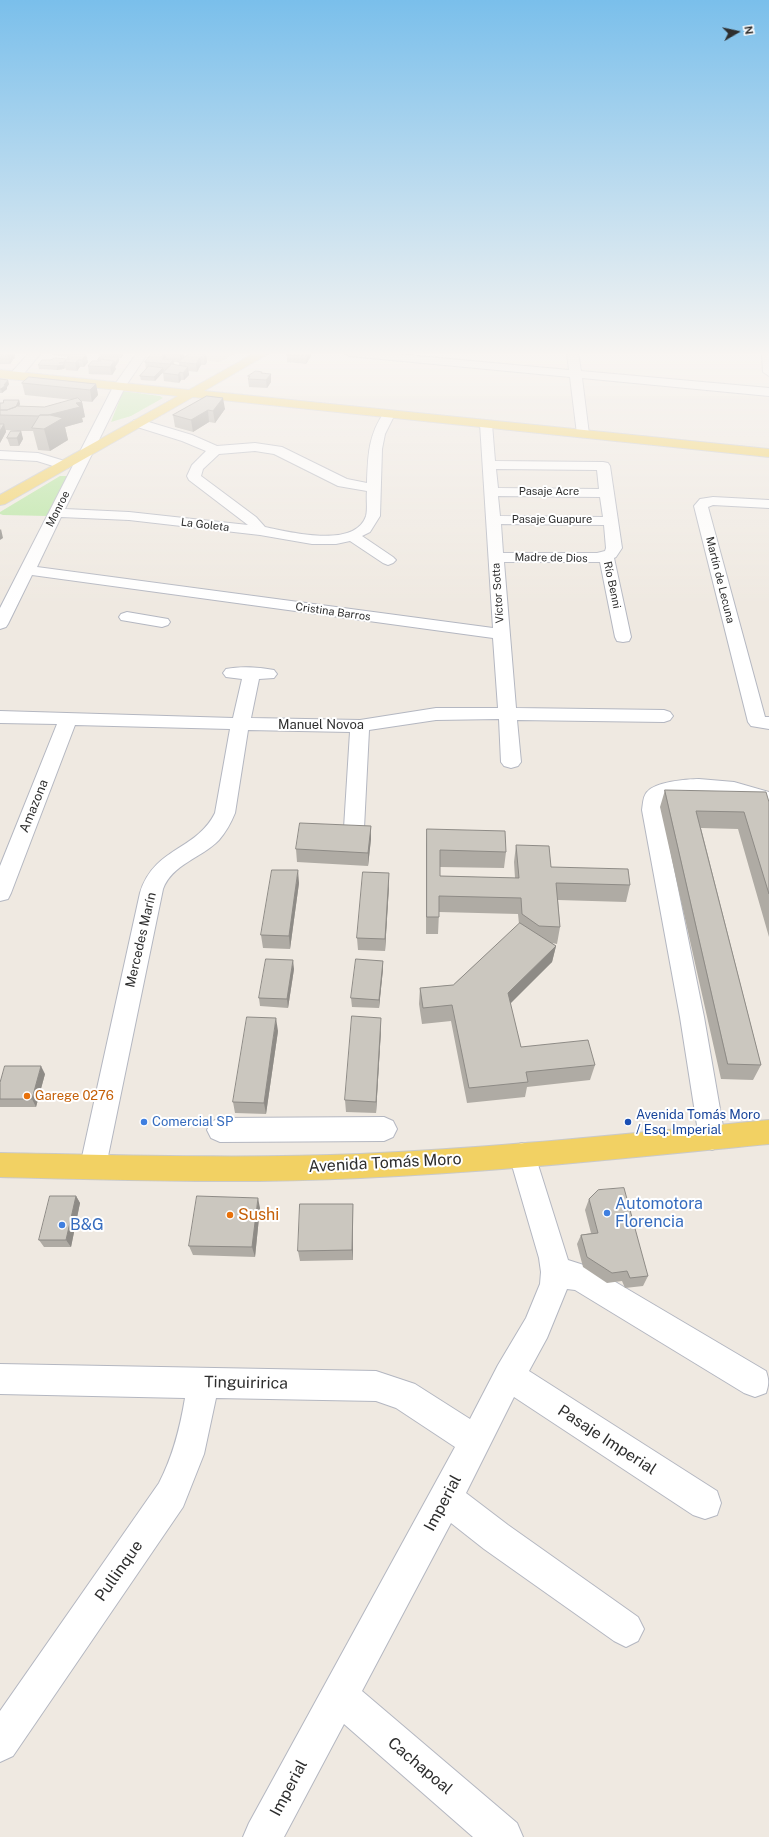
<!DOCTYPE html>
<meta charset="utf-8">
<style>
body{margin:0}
#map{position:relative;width:769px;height:1837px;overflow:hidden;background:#efe9e1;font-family:"Public Sans",sans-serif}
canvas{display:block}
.north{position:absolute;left:717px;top:12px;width:40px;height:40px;-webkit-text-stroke:3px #fff;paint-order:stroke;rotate:81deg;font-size:11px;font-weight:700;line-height:16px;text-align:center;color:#2e2e2e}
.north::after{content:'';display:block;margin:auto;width:14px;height:18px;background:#2e2e2e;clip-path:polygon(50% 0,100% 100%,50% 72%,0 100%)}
</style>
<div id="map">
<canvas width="769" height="1837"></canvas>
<div class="north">N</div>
</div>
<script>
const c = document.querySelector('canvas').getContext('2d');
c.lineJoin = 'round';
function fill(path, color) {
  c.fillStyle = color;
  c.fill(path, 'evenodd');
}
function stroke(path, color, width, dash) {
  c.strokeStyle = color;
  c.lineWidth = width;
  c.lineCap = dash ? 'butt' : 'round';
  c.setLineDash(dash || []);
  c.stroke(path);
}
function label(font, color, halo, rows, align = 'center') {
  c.font = font + ' "Public Sans",sans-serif';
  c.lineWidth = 4;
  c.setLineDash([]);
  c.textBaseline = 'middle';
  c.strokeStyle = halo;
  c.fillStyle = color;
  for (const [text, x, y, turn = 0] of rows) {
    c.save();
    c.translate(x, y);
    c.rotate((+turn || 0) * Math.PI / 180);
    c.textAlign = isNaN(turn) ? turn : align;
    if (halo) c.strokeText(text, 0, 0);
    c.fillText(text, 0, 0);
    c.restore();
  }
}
const education = new Path2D(`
 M191,353H236L219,362L186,358Z`);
const green = new Path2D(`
 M123,391L160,396L163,398L131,416L111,422Z
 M60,476H68L47,516L3,515L0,514V512Z`);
const minor = new Path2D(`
 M29,353H41L20,378H12L10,375L12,372Z
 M137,353H148L125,387L65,509L129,512L248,525L189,480L187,476L192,465L206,451L182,441L134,426L132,423L134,420H142L192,435L217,446L255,443L282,447L347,479L367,483C368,456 368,435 385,411H393L395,414L385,434L382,449L380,516L370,532L362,536L393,557L396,560L393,563L388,565L383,563L350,541L336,544H312L260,535L129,520L61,517L37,567L493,628L480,424L481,421H491L492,424L495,461L603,462L608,463L610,466L622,548L616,557L614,558L631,637L629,641L623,642L617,641L615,637L600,562H504L516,708L664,710L670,712L673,716L670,720L664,722L517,720L521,762L518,766L511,768L504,766L501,762L499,719L436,720L369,730L364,828L361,833L354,835L347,833L344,828L350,732L248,730L235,813C231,823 226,832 219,840C202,858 172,864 163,889L106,1166L102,1175L93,1178L84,1175L80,1166L140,893C154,847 196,851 215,813L230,729L75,725L11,893L8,899L0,901V866L57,724L0,723V711L233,718L242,679L226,677L223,673L226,669C240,666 260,667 274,670L277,674L274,678L259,679L251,718L360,720L436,708H498L493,638L32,575L8,624L6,627L0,629V608L113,387ZM255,451L274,454L338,486L367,491C366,499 368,509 366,516C355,549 289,532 265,527L256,517L201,476L203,469L219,454ZM496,469L597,470L599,489L498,488ZM498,496L600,497L603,517L500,516ZM501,524L604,525L606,548L605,551L597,553H503Z
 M344,353H384L569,370L567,353H578L581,371L769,388V396L582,378L589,434L588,437H578L577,434L570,377L350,356Z
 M762,353H769V376L763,372Z
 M0,451L38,453L68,462L70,465L68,468L63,469L37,461L0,459Z
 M713,497L769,500V508L713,505L708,507L765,717H769V729L751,726L748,722L694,506L700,499Z
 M127,612L168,619L170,622L168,625L162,627L121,620L119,617L121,614Z
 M699,779L734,782L769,792V811L762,809L759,803C735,794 704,788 679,793C674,794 669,797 664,799L662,810L704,1017L725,1138L721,1146L712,1150L703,1146L699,1138L680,1017L642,810C643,804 643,796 647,792C655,782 686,779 699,779Z
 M384,1117L393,1121L397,1129L393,1137L384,1141L220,1142L211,1138L207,1130L211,1122L220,1118Z
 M522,1143L531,1146L535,1155L568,1260L590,1267L766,1371C769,1380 769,1384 766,1393L755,1397L744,1393L575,1290L567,1289L547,1338L529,1371L717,1491L721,1503L717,1515L705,1519L693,1515L514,1397L466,1493L508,1525L638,1617L644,1629L638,1641L626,1647L614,1641L484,1549L451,1523L362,1691L517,1823L523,1837H473L344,1724L284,1837H243L249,1823L455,1447L396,1408L376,1401L216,1398L204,1454L183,1507L13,1756L0,1762V1711L159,1483C173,1456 180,1428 185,1398L0,1394V1364L376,1371L415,1384L470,1419L498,1365L526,1318L540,1284L541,1272L539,1258L509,1155L513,1146Z`);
const major = new Path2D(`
 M255,353H269L204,391L769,449V457L193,397L5,504L0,505V495L178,396L0,378V370L189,390Z
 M769,1120V1144C633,1157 497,1172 360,1178C240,1184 120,1180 0,1177V1153C120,1155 240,1159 360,1154C497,1148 633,1133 769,1120Z`);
const wall = new Path2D(`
 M0,353H14L15,357L10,364H0Z
 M52,353H77L75,355L88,362L84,367H80L77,371L66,370L65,367L64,369L57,370L39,369L38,365L50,360L68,359V357L52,355Z
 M99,353H124L121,358H119V361L115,367L116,369L112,375L89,374L88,366L98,361V360L100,357Z
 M152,353H184V358L206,355L207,362L205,365H201L197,372L188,371L189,375L184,380H181L179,383L164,381L163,373L165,371H164L155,381L141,380L140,376L146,369L145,362ZM174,362H179V365H174Z
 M287,355L311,356L306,364L287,362Z
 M262,372L263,374H271V382L267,388L249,387L248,379L249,378L248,376Z
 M0,379L9,384L7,387V389L2,393H0Z
 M22,383L96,384L98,395L92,402L80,401L82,402L85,417L82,418L83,422L65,427L68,440L50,451L38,450L33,431H21L23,439L19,446H10L7,438L18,431L6,430V432L0,443V403L19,400L20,404L19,406L44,407L73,400L25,395Z
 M207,396L225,409L215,423L209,422L193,432L175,427L173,415Z
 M665,790L769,802V937L738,829L701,828L761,1065L753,1080L721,1079L660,807Z
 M371,826V839L368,866L297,862L296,849Z
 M427,829L506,852L504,868L440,867V876L515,878L514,862L516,845L551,867L630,885L626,902L558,900L560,927L557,944L552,943L556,946L552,962L510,1003L521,1047L595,1065L590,1080L527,1087L525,1097L467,1103L451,1021L422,1024L419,1004L420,988L453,985L519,924L518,914L439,912L438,934H426V846Z
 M299,883L290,949L263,948L261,935Z
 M389,886L385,951L358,950L357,938Z
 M383,961V969L379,1008L352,1007L351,998Z
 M294,969L288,1008L260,1006L259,998Z
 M381,1030L376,1113L346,1112L345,1100Z
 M278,1031L266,1114L235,1113L233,1102Z
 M45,1074L36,1107H0V1083Z
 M76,1196L80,1203L71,1247H44L39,1240Z
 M589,1199L648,1276L643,1286L625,1288L622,1281L607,1283L583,1267L577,1244L581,1235L591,1233L585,1210Z
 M353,1204V1260L300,1261L298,1251Z
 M260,1208L255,1257L193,1255L189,1246Z`);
const shadedWall = new Path2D(`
 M8,353H14L15,357L10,364L8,356Z
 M73,353H77L73,358L72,354Z
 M120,353H124L121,358Z
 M165,353L166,361L164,363L161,357Z
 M182,353H184L185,359L181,362L180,355Z
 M308,353H311V356L306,364V356Z
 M86,354L88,362L84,367L82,360Z
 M206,355L207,362L205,365L204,357Z
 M119,357V361L115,367L116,369L112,375L110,367L114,361Z
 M200,357L201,365L197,372L196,364Z
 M78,360L80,367L77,371L75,363Z
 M173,360L174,368L171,372L170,364Z
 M64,362L65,367L64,369L57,370V366L59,363L65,362Z
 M188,367L189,375L184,380L183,373Z
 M163,368L164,371L155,381L154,377Z
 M180,372L181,380L179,383L178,375Z
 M271,374V382L267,388L266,380Z
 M8,380L9,384L7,387V389L2,393L1,389Z
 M96,384L98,395L92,402L90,390Z
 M223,398L225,409L215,423L213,411Z
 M19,400L20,404L15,416L14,412Z
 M82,402L85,417L82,418L83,422L65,427L68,440L50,451L44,429V416L76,403Z
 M208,410L209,422L193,432L191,420Z
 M4,424L6,432L0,443V431Z
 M21,431L23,439L19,446L17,438Z
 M1,529L3,538L0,540V530Z
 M371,826V839L368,866V853Z
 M298,870L299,883L290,949L289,936Z
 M389,873V886L385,951V939Z
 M556,946L552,962L505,1009L508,993Z
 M293,960L294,969L288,1008L287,999Z
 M383,961V969L379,1008V1000Z
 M276,1018L278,1031L266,1114L264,1103Z
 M381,1018V1030L376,1113V1102Z
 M41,1066L45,1074L36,1107L32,1099Z
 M76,1196L80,1203L71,1247L66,1240Z
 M258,1198L260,1208L255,1257L252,1247Z
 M353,1204V1260L352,1250Z`);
const building = new Path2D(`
 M0,353H10L8,356H0Z
 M63,353H73L72,354Z
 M152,353H182L180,355L165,353L161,357H163L162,359L173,360L170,364L145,362Z
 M191,353L206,355L204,357H200L196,364L178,362Z
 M291,353H308L306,356L287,355Z
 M86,354L82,360H78L75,363L64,362L67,359H70L67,358L70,355Z
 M100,357H119L115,363L114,361L101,359L100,360H98Z
 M55,358L67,359L65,362L59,363H65L63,365L57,366L38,365L42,360H50Z
 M101,359L114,361L110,367L88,366L92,361H100Z
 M172,364L188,367L183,373L180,372L178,375L163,373Z
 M149,366L163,368L154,377L140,376Z
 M256,371L262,372L261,373L271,374L266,380L248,379L250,376H248Z
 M29,377L96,384L90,390L22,383Z
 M0,379L8,380L4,385H6L1,389H0Z
 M207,396L223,398L213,411L208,410L191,420L173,415Z
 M78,398L82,402L76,403L80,407L48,415H40L39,416L0,415V410H7L17,406L44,407Z
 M4,400H19L16,407L7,410H0V403H3Z
 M40,415H50L63,418L44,429L32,428Z
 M0,424H4L0,431Z
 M11,431H21L17,438H7Z
 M665,790L766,792L769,802V894L744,812L696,811L761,1065L728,1064Z
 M300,823L371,826L368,853L296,849Z
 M427,829L505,831L506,852L440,850V876L519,878L516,845L549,846L551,867L628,869L630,885L556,883L560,927L539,926L522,914L521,898L439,896V917H427Z
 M272,870H298L289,936L261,935Z
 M363,872L389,873L385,939L357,938Z
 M520,923L556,946L508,993L521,1047L588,1040L595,1065L526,1072L528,1082L469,1088L452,1005L423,1008L420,988L453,985Z
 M266,959L293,960L287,999L259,998Z
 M356,959L383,961L379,1000L351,998Z
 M352,1016L381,1018L376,1102L345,1100Z
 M247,1017L276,1018L264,1103L233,1102Z
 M5,1066H41L32,1099H0V1083Z
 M624,1188L648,1276L630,1278L627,1271L612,1273L587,1257L581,1235L598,1233L589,1199L598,1190Z
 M50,1196H76L66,1240H39Z
 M197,1196L258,1198L252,1247L189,1246Z
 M300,1204H353L352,1250L298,1251Z`);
const markers = [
 [27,1096,4,"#e8710a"],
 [144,1122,4,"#3f7fe0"],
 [628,1122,4,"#1a4fb4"],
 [607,1213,4,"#3f7fe0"],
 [230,1215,4,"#e8710a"],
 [62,1225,4,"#3f7fe0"]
];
const farStreetnames = [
 ["Pasaje Acre",549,492],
 ["Monroe",58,509,-63],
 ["Pasaje Guapure",552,520],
 ["La Goleta",205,525,7],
 ["Madre de Dios",551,558,1],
 ["Martín de Lecuna",720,580,76],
 ["Río Benni",612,585,78],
 ["Víctor Sotta",498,593,-94],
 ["Cristina Barros",333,612,8]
];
const streetNames = [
 ["Manuel Novoa",321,725],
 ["Amazona",34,806,-68],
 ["Mercedes Marín",141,940,-77]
];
const foodNames = [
 ["Garege 0276",35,1096]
];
const transitNames = [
 ["Avenida Tomás Moro",636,1115],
 ["/ Esq. Imperial",636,1130]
];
const shopNames = [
 ["Comercial SP",152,1122]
];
const nearStreetnames = [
 ["Avenida Tomás Moro",385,1163,-3],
 ["Tinguiririca",246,1383,1],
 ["Pasaje Imperial",607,1440,33],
 ["Imperial",443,1503,-62],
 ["Pullinque",119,1571,-55],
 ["Cachapoal",420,1766,40],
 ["Imperial",289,1788,-62]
];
const nearShopnames = [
 ["Automotora",615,1204],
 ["Florencia",615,1222],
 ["B&G",70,1225]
];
const nearFoodnames = [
 ["Sushi",238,1215]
];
fill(education, '#f0e6d1');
fill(green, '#b6e59e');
stroke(minor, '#b4b7c1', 2);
stroke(major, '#c9c9c9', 2);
fill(minor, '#fff');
fill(major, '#f2d163');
fill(wall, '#afaba4');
fill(shadedWall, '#8e8b86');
fill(building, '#cbc7bf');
stroke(building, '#8e8b86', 1);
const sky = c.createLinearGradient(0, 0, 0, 610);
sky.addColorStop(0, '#7abfeb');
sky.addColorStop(0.58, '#f8f5f2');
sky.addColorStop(1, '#f8f5f200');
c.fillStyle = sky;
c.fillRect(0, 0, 769, 610);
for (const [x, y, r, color] of markers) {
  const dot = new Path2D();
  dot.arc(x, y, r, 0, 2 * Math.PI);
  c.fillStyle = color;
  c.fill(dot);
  stroke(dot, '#fff', 1.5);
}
label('11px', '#2e2e2e', '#fff', farStreetnames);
label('13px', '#2e2e2e', '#fff', streetNames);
label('13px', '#c56008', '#fff', foodNames, 'left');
label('13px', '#164399', '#fff', transitNames, 'left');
label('13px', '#366cbe', '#fff', shopNames, 'left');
label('16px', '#2e2e2e', '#fff', nearStreetnames);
label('16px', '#366cbe', '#fff', nearShopnames, 'left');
label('16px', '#c56008', '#fff', nearFoodnames, 'left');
</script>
